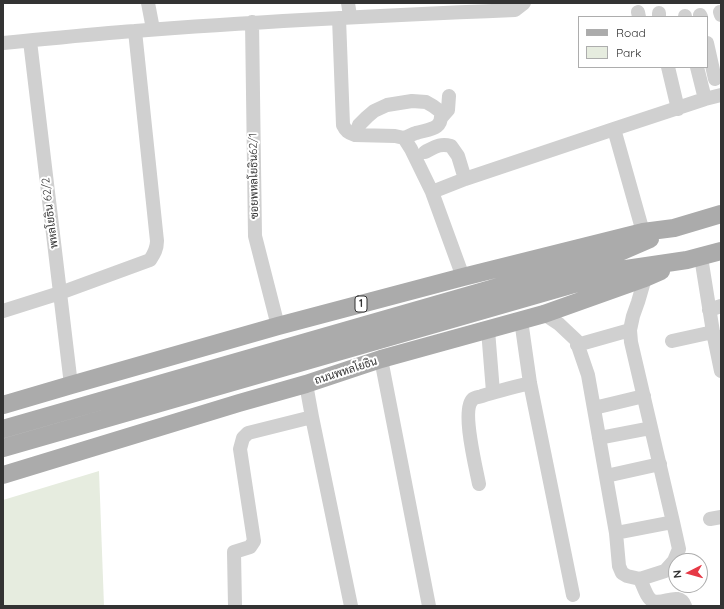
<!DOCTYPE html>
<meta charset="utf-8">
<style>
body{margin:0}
#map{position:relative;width:724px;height:609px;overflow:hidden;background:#fff;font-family:Quicksand,sans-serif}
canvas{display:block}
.frame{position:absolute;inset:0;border:4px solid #333;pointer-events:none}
.legend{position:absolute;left:578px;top:16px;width:130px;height:52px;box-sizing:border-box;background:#fff;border:1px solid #adadad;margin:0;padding:5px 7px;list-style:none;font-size:12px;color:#333}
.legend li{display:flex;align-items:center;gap:8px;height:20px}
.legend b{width:20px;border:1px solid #adadad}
.north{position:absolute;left:668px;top:553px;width:40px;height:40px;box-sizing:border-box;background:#fff;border:1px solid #adadad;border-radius:50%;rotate:264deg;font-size:11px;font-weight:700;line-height:16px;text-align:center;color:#333}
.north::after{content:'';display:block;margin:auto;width:14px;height:18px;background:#e63946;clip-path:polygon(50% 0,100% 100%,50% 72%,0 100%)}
</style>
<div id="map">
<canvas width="724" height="609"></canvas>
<div class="frame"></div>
<ul class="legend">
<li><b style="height:5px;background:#ababab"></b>Road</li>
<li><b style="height:11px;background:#e6ecdf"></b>Park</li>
</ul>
<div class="north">N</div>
</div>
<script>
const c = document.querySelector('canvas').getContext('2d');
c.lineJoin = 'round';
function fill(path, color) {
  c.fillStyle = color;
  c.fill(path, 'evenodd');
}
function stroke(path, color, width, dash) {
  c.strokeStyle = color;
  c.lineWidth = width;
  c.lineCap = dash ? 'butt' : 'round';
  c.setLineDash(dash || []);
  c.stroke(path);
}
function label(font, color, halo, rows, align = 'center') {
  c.font = font + ' Quicksand,Sarabun,sans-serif';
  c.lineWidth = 4;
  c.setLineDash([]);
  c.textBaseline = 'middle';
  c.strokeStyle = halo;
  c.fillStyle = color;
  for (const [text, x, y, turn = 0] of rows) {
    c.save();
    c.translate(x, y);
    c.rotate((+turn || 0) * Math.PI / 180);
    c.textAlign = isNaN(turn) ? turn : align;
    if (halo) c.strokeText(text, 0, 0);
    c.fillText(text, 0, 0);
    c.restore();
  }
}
const green = new Path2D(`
 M99,471L104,606H3V500Z`);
const minor = new Path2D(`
 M148,3L153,29
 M348,3L350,16
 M638,12L639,17
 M720,12L721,15
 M659,13V17
 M700,15L701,17
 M685,16V17
 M339,18L343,125C346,131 348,133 355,135L395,136L404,138L411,149L432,192L463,277
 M252,22L255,236L278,326
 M30,41L71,385
 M3,43C47,39 91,34 135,31C262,21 388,15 515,10L524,3
 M707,43L715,79
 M668,67L678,109
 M697,67L705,99
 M441,118L448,110L449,96
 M614,129L643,232
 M355,135L359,125L367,117L374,111L387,105L412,101L426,102L433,106L441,112C443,131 428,129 416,133C412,134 408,137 404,138
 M425,152C435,147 440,143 451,146L458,156L465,179
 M432,192L465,179L614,129L705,99L721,95
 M701,257L713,332L721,371
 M709,310L721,306
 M3,311L60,293L150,260C154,254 157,249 157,241L135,31
 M544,314L559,324L576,340L588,375L616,533L619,566L622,573L627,576L640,579L665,571L674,561L679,549L673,522L631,342L630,330L633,316L638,302L645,278
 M521,320L530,383L573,595
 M488,330L493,392
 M672,341L713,332
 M577,345L630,330
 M381,359L429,606
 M594,408L644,396
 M312,417L351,606
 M599,438L651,428
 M606,476L660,464
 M479,484C476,468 461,409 473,399C475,397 480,397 482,396C498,391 514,387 530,383
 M710,519L721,517
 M616,533L673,522
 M640,579C643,585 647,599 653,601C664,605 679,591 685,606
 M235,606L234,552L250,547L254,541L240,449L243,438L248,433L312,417L306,384`);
const major = new Path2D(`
 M3,405L71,385L278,326L463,277L643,232L674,228L721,214
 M3,429L620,252L650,239
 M3,448L626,269L687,260L721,251
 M3,475L239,403L306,384L381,359L544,314L645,278L661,271`);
const shields = [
 [361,304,12]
];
const shieldNames = [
 ["1",361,304]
];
const streetNames = [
 ["ซอยพหลโยธิน62/1",254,176,-91],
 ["พหลโยธิน 62/2",50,213,-97],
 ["ถนนพหลโยธิน",346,371,-18]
];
fill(green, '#e6ecdf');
stroke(minor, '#d0d0d0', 14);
stroke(major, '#ababab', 18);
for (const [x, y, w] of shields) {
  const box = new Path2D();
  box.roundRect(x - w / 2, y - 8, w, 16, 3);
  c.fillStyle = '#fff';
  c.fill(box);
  stroke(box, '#333', 1);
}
label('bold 10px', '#333', null, shieldNames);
label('11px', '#333', '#fff', streetNames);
</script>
